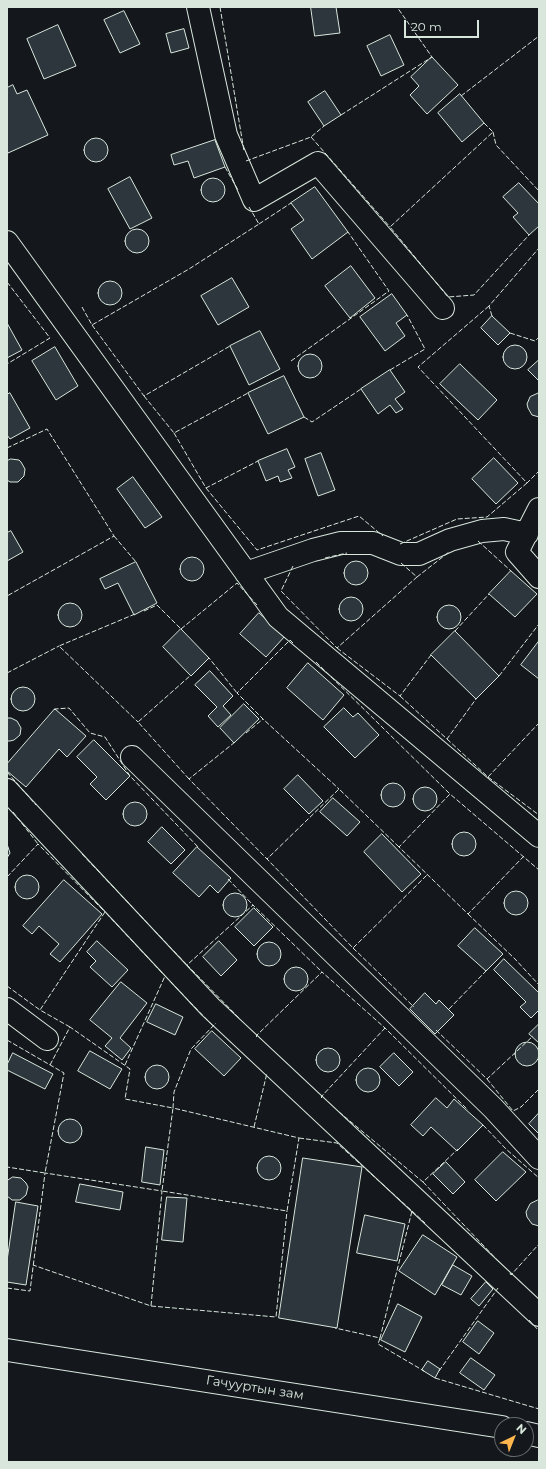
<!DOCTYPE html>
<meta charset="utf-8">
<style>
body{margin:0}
#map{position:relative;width:546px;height:1469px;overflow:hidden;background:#14181c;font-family:Montserrat,sans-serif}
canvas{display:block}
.frame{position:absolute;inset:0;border:8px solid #d8e6dc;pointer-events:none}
.north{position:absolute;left:494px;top:1417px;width:40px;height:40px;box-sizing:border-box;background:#14181c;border:1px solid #626a69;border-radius:50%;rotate:43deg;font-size:11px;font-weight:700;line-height:16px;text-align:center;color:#d8e6dc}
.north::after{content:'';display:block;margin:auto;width:14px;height:18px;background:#ffb74d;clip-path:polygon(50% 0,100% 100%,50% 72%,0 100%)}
.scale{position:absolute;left:404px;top:20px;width:75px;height:18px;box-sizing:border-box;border:2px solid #d8e6dc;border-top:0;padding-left:5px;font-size:12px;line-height:14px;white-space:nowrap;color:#d8e6dc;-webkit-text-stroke:3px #14181c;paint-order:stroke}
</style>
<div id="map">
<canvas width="546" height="1469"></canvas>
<div class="frame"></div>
<div class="north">N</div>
<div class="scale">20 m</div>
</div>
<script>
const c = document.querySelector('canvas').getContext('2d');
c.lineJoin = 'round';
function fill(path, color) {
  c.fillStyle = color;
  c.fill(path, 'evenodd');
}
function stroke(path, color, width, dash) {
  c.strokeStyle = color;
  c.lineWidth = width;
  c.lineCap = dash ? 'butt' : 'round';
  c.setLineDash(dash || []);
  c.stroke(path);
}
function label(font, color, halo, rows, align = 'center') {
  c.font = font + ' Montserrat,sans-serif';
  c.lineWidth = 3;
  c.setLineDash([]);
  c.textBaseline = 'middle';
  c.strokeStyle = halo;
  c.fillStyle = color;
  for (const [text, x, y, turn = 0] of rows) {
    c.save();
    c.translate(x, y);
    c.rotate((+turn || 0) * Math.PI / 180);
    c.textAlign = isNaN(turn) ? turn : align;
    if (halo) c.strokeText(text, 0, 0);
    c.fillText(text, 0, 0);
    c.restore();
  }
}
const building = new Path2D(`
 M311,7H336L340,33L315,36Z
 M124,11L140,44L120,53L104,20Z
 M58,25L76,66L44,79L27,39Z
 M184,29L189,48L171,53L166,34Z
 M390,35L404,65L381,76L367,46Z
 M432,57L458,85L427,114L410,95L419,86L411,77Z
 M13,85L17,94L27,90L48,135L8,153L7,150V88Z
 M325,91L341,115L324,126L308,102Z
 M460,94L484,123L462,142L438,113Z
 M84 150a12 12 0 1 1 24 0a12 12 0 1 1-24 0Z
 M215,140L225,167L194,178L188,161L174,165L171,155Z
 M130,177L152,218L130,229L108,189Z
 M201 190a12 12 0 1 1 24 0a12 12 0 1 1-24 0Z
 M519,183L539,204V226L529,235L513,217L518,213L503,197Z
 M315,187L348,232L312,259L291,229L304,220L291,203Z
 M125 241a12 12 0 1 1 24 0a12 12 0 1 1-24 0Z
 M351,266L375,298L350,318L325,286Z
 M232,278L249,307L218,325L201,296Z
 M98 293a12 12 0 1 1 24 0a12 12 0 1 1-24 0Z
 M392,294L407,315L396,323L405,336L385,351L360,317Z
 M492,316L510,333L498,345L481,328Z
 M7,323L22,350L7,358Z
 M260,331L280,369L249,385L230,346Z
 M503 357a12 12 0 1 1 24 0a12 12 0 1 1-24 0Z
 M55,347L78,386L56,400L32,361Z
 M298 366a12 12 0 1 1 24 0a12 12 0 1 1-24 0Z
 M539,360V381L528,370Z
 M460,364L497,400L478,420L440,384Z
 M390,370L405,392L395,399L403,409L396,413L390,405L378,414L361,389Z
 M284,376L304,417L268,434L248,393Z
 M10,393L30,428L10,439L7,435V395Z
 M539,393V417L532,415L528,408L527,404L530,397Z
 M287,449L295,467L288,470L292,478L280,482L278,476L266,481L258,461Z
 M321,453L335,490L318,496L305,459Z
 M494,458L518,483L496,504L472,479Z
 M11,459L19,460L21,462L25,469L24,476L18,482H10L7,480V461Z
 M133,477L162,517L145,528L117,489Z
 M11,531L23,552L7,561V533Z
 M180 569a12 12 0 1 1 24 0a12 12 0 1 1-24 0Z
 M344 573a12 12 0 1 1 24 0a12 12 0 1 1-24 0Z
 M136,562L157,603L134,615L118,583L105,589L100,579Z
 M511,571L537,594L515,617L489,594Z
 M339 609a12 12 0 1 1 24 0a12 12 0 1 1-24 0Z
 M58 615a12 12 0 1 1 24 0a12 12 0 1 1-24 0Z
 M437 617a12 12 0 1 1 24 0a12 12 0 1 1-24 0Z
 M259,613L285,636L266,657L240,634Z
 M181,629L209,658L191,676L163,647Z
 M455,631L499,676L476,699L431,655Z
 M539,641V679L521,665Z
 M308,663L344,695L323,720L287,688Z
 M210,671L233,696L223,706L231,715L218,727L208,716L217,707L195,685Z
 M11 699a12 12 0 1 1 24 0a12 12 0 1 1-24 0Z
 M244,704L259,719L234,743L220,728Z
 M344,708L353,717L358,713L379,735L355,758L324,727Z
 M55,709L86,736L67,757L59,749L26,787L7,771V764Z
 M7,718H11L17,721L21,728L20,735L14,740L10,741H7Z
 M94,740L130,776L106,800L90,784L97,777L77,757Z
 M298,775L323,801L309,814L284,789Z
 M381 795a12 12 0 1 1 24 0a12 12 0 1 1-24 0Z
 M413 799a12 12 0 1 1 24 0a12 12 0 1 1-24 0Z
 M333,798L360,822L347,836L320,812Z
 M123 814a12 12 0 1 1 24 0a12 12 0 1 1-24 0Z
 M162,827L185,850L171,864L148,842Z
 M452 844a12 12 0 1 1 24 0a12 12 0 1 1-24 0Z
 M382,834L421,874L402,892L364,852Z
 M7,844L10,853L7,858Z
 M197,847L231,878L218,893L210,885L199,897L173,873Z
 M15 887a12 12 0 1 1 24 0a12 12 0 1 1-24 0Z
 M64,880L102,914L60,962L50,954L59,944L39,926L32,934L23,926Z
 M504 903a12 12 0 1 1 24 0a12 12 0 1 1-24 0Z
 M223 905a12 12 0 1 1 24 0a12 12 0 1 1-24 0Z
 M254,908L273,927L254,946L235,927Z
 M475,928L503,954L486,971L458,946Z
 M97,941L128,970L112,987L90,967L96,961L87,952Z
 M219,941L237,960L221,976L203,957Z
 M257 954a12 12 0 1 1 24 0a12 12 0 1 1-24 0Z
 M504,959L539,993V1010L531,1018L520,1007L526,1002L494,970Z
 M284 979a12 12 0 1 1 24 0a12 12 0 1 1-24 0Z
 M121,982L147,1003L120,1038L131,1048L122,1060L105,1046L112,1038L90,1020Z
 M425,993L436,1004L439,1000L454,1015L435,1034L410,1009Z
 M156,1004L183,1017L175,1035L147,1022Z
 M539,1024V1043L529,1034Z
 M212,1031L241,1058L224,1076L195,1049Z
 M515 1054a12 12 0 1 1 24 0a12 12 0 1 1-24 0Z
 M316 1060a12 12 0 1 1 24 0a12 12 0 1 1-24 0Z
 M90,1051L122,1069L110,1089L78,1071Z
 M13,1053L53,1074L45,1089L7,1070V1065Z
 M394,1053L413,1072L399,1086L380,1067Z
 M145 1077a12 12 0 1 1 24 0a12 12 0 1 1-24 0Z
 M356 1080a12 12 0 1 1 24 0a12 12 0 1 1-24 0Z
 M436,1098L447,1108L454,1099L483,1125L457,1151L431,1127L423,1136L411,1125Z
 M539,1113V1134L529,1124Z
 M58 1131a12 12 0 1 1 24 0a12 12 0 1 1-24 0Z
 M146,1147L164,1150L160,1185L142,1182Z
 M503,1152L526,1172L496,1201L475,1180Z
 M257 1168a12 12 0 1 1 24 0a12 12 0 1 1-24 0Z
 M303,1158L362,1167L337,1328L279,1318Z
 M446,1162L465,1182L453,1194L433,1174Z
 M13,1177L21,1178L26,1183L28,1187L26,1195L20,1200H12L7,1196V1181Z
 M80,1184L123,1192L120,1210L76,1202Z
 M167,1197L187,1198L183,1242L162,1240Z
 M538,1200H539V1226L532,1224L527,1217L526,1212L530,1204Z
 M16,1202L38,1206L26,1285L7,1282V1261Z
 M365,1215L405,1224L397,1261L357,1253Z
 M423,1235L457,1257L435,1295L399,1271Z
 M453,1265L472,1276L461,1295L442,1285Z
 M486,1282L493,1289L479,1306L471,1299Z
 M398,1304L422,1317L405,1352L381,1340Z
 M478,1321L494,1333L479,1354L463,1342Z
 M471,1358L495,1375L484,1390L460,1373Z
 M428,1361L440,1369L435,1378L422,1370Z`);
const street = new Path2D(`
 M198,7L226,135L254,200L318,163L443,308
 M7,242L278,617L539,836
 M539,509L517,552L539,577
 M246,573L313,550L341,543H373L401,554H419L450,540L482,531L504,529L527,534
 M132,757L493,1108L539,1158
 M7,790L210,1007L539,1315
 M7,1009L47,1039`);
const secondary = new Path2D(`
 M7,1350L502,1427
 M526,1433L539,1436`);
const fence = new Path2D(`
 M220,7L244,151
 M461,96L539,36
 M341,115L432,57L397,7
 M484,123L493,132L390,227L448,297L474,295L529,235
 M493,132L496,145L539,191
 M311,137L390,227
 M246,161L311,137L324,126
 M225,167L238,190
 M259,224L291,203
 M7,282L50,338L7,364
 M489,306L418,367L527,483L539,471
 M82,307L92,325L189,269L259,224L249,207
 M492,316L489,306L539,248
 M92,325L144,396L230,346
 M510,333L535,341L539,337
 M291,361L389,291L348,232
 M390,370L425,349L407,315
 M144,396L174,433L248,393
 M304,417L312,422L361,389
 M174,433L206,488L258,461
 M7,448L47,429L114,536L7,596
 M206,488L257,550L359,516L383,536
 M114,536L136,562
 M478,541L511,571
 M400,544L457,519L487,517L527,483
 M325,558L347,553
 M401,563L417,577L449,552
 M293,566L281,591L337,648L417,577
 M144,611L157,605L181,629
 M135,614L59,646L138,722
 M181,629L237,583L257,605
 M455,631L489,594
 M293,643L290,640L237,693L263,719L339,789
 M337,648L400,696L431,655
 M207,660L209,658L237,693
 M316,662L450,794
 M7,673L59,646
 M499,676L539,624
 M400,696L447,739L476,699
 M54,710L55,709L69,708L90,733L105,737L130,776L199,848
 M246,733L263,719
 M447,739L488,777L539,723
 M235,742L189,779L267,859
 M7,772L36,805
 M488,777L539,815
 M189,779L138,722L191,675
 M13,812L38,844
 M399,847L339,789L267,859L353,948L427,875
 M82,854L187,965
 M524,856L468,914L399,847L450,794L539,870
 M7,877L38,844L105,912
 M228,879L253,905
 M468,914L515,959L539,985
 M353,948L414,1007
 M7,986L40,1010
 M449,1009L486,971
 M239,1018L187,965L253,905L322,972
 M70,1027L40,1010L105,912L165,976
 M436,1030L487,1079L533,1036
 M257,1037L256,1036L322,972L385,1028L468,1110
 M7,1040L64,1073L45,1173L7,1167
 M50,1065L70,1027L130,1069L125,1099L173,1108L162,1191L287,1211L299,1138L173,1108L174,1092L191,1049L216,1023
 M125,1065L165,976L213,1026
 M487,1079L513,1111L521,1107L539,1089
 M322,1098L321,1097L385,1028
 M339,1112L423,1182L458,1149
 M483,1125L506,1149L539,1178
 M254,1127L267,1073
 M299,1138L337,1143L412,1211L380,1338L335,1328
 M423,1182L500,1263
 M412,1211L425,1223
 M510,1273L511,1275L539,1244
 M7,1288L30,1291L45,1173L162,1191L151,1306L33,1265
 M151,1306L276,1317L287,1211
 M529,1320L539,1331
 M380,1338L378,1344L424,1371
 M439,1371L498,1288
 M435,1378L539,1409`);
const streetNames = [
 ["Гачууртын зам",255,1388,9]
];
fill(building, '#2c363c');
stroke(building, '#d8e6dc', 1);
stroke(street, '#d8e6dc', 24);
stroke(secondary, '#d8e6dc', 24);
stroke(street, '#14181c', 22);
stroke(secondary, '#14181c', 22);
stroke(fence, '#d8e6dc', 1, [5, 2]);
label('13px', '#d8e6dc', '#14181c', streetNames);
</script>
